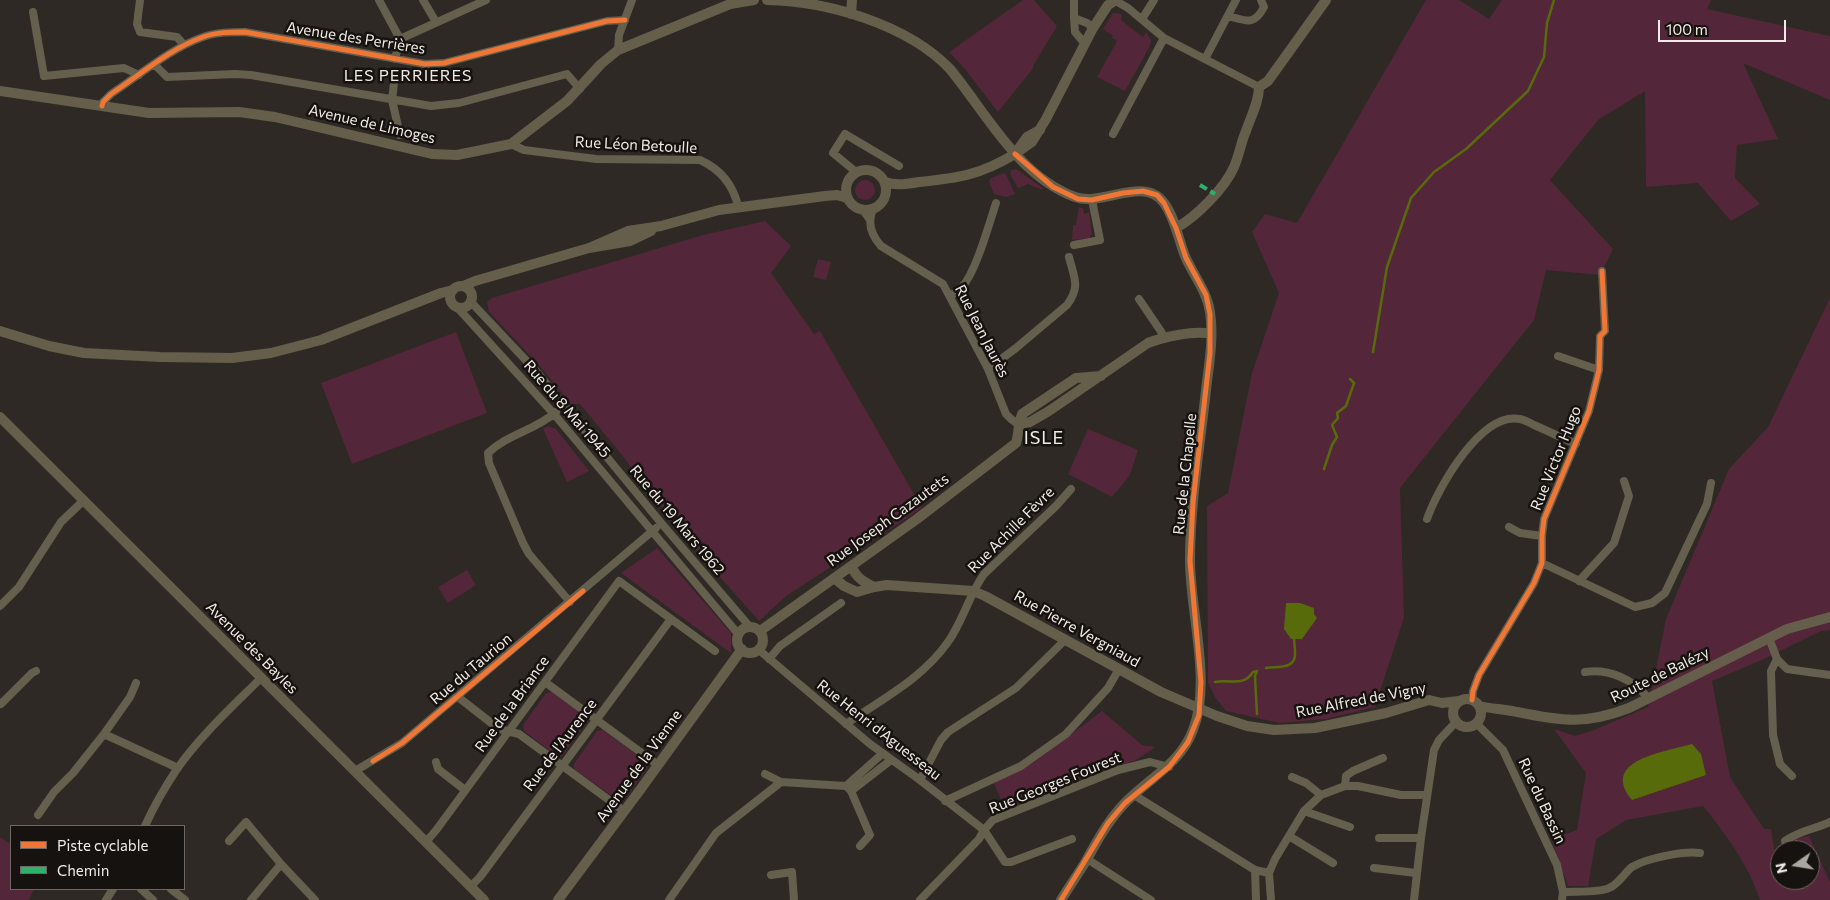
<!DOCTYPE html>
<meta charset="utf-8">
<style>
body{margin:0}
#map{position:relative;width:1830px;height:900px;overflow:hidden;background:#2e2924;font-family:Commissioner,sans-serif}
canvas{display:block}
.legend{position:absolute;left:10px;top:825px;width:175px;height:65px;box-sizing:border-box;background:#16120f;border:1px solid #6d6865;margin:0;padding:6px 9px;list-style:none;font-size:15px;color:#f0eae5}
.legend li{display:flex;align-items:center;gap:10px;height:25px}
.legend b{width:25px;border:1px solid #6d6865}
.north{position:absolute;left:1770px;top:840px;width:50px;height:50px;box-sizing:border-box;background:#16120f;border:1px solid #6d6865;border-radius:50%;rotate:257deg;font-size:14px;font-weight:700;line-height:20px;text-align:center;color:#f0eae5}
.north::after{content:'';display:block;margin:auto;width:18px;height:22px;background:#aca6a1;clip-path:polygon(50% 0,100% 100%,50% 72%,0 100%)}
.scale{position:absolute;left:1658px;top:20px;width:128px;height:22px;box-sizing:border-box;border:2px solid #f0eae5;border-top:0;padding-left:6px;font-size:15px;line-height:18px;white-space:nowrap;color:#f0eae5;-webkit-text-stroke:4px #16120f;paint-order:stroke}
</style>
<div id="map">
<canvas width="1830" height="900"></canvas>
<ul class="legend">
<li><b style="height:6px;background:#f07635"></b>Piste cyclable</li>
<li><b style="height:6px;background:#2db169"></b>Chemin</li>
</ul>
<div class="north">N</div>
<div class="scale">100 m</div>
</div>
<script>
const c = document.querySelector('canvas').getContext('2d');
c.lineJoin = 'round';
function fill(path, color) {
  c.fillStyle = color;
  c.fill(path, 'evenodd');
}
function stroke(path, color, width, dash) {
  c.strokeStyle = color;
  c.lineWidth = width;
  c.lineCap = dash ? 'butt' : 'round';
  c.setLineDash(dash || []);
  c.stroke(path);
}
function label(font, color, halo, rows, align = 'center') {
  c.font = font + ' Commissioner,sans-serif';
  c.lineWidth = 5;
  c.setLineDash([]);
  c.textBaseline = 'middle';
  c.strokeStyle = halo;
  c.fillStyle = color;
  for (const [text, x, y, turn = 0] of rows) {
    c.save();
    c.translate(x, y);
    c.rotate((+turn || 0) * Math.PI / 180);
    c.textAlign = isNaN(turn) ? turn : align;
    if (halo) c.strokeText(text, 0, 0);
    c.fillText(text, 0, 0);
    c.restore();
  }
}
const green = new Path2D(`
 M1023,0H1034L1057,26L1033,66L1034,67L998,112L964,68L949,52Z
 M1426,0H1459L1489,19L1502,0H1711L1707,9L1830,36V100L1743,63L1778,139L1737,145L1735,178L1760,204L1731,221L1698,183L1646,187L1645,91L1598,120L1550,180L1613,249L1600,275L1546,270L1534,320L1400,488L1404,617L1375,707L1326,719L1280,723L1226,711L1215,697L1208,683L1207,506L1228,493L1252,373L1279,293L1252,232L1265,214L1297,223Z
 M1113,13L1122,14L1121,20L1143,37L1146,32L1151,40L1150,46L1125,91L1097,77L1117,41L1112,38L1113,36L1103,29Z
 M1016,169L1043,188L1042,190L1028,184L1018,188L1010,174L1011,170Z
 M1004,173L1006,174L1015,194L1006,197L994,194L989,181L991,178Z
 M855 190a10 10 0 1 1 20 0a10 10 0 1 1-20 0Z
 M1079,207L1083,208L1084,214L1089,212L1092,235H1090V238L1072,240L1073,225H1076Z
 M765,221L791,246L771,273L814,334L820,331L922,508L786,596L759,621L675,526L621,454L580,404H571L539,365L489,312L487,302L492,298L703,235Z
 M818,259L831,262L826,280L813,277Z
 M1830,298V630L1821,631L1762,660L1712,681L1730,777L1764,829H1771L1775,854L1780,853V880H1810V850H1788L1795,839L1809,836L1830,882V900H1760C1748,863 1726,835 1703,806L1626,820L1596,839L1588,886H1568L1551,839L1577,830L1586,773L1554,729L1575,736L1594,730L1648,707L1666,619L1729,469L1768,427Z
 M456,332L487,413L352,464L321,383Z
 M548,426L556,429L589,471L567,482L543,429Z
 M1088,429L1138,450L1130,475L1112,497L1068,474Z
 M657,548L731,633V653L621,573Z
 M467,570L476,585L448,603L438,587Z
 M552,692L585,716L586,723L563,755L557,756L524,731L523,725L546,693Z
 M1102,711L1142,745L1155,747C1143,756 1125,770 1110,761L1077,774L1079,778L1006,810L993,782L1033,763Z
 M603,730L646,762L647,769L624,800H618L574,769V764L597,731Z
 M0,837L11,844V889H34L29,900H0Z`);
const water = new Path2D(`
 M1286,603H1300L1314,608V614L1317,618L1302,639H1291L1284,629Z
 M1692,744L1701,754L1706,775L1632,800C1599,760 1665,752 1692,744Z`);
const stream = new Path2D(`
 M1373,352L1387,267L1411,198L1434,172L1466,149L1528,91L1544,57L1547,23L1554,0
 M1324,469L1332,445L1337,437L1332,425L1338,418L1337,413L1346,406L1354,383L1350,379
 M1266,668C1277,666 1296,670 1295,653C1295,647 1294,642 1294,636
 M1257,671L1255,676L1257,714
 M1215,682C1230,679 1244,687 1253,672L1257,671`);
const street = new Path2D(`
 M140,0L137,24L140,32L177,37L184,45
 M379,0L400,39L395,59
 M423,0L436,22
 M1074,0V18
 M1116,1L1128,8L1164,38L1259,87
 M33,12L44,76L124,68L139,75
 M1228,16C1247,21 1254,26 1264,7L1261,0
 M1142,19L1154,0
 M400,39L486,0
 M1085,44L1075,32L1074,18L1087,23L1093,28
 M618,50L619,35L632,0
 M1205,59L1236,0
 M154,64L167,77L235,74L251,75L431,106L459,103L567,74L580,89
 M394,83L392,100L400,135
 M102,106L103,102L111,94C140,75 169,49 203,37C216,32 231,32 245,32L425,64L444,63L607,21L625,20
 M1113,134L1164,38
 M511,144L524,150L596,159L700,160C720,169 733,185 738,206
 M856,172L833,153L845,134L899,166
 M873,209C867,223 872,236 881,246L943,284L988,369L1006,414L1011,419L1018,424
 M863,210L870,220
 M1074,245L1100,240L1092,200
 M950,296C955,293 959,291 962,287C976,272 989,224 996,203
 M1139,299L1162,333L1164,339
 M470,301L536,371L662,524L750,627
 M457,307L554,414L739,635
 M1558,356L1599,370
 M988,369L1016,348L1067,305C1081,286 1074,278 1069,257
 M556,412C536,430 508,434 488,453L489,463L523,543L529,554L570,602
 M1427,519C1438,488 1481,411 1520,419C1525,420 1530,423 1534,425C1548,431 1562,438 1576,444
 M1509,527L1520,533L1542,536
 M1542,563L1635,607L1652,603L1665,593L1707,504L1711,483
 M1579,581L1614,543L1629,496L1624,481
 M0,606L19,587L61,522L84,500
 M1769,638L1777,659L1787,669L1830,675
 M759,650L870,744L920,780L984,830L1005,862H1011L1072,839
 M769,659L780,646L841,603
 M1777,659L1771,671L1773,735L1780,764L1792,776
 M1585,672C1609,668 1634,680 1648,698
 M545,682L658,765
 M458,697L499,729L519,734L624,811
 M1472,700L1473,691L1479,675L1534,583L1542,563V536L1544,519L1589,411L1599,370L1600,336L1605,331L1602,271
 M0,703L1,704L32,673L36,671
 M846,724C882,699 922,679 948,642C963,621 969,595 984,574L1056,506L1071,489
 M1477,724L1503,750L1557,865L1563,892L1562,900
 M104,734L130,697L136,683
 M436,762L438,769L465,790
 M355,771L402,743L656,528
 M765,774L781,782
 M1292,777L1306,783L1321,795
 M920,780L941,740L948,732L1016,688L1065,640
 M846,786L851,791L870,835L860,846
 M1345,786L1346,776L1353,771L1383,758
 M851,791L891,760
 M1134,795L1255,870
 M945,801L1021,766L1066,734L1108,688L1119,669
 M1304,811L1350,827
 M38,815L54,792L73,773L104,734L178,768
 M145,826C154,806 165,787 177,769C201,735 232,707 261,678
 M1289,836L1333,863
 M1379,838H1421
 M229,841L246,822L281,864
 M1785,841C1798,831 1815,829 1830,822
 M426,842L437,829L619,581L715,651
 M1087,859L1151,900
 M1374,868L1416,873
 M1269,873L1275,859L1304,811L1321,795L1345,786H1358L1401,795H1427
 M771,875L792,872L794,900
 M470,887L480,877L671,619
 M141,889L153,900
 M171,889L185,900
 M1563,892C1575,891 1599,893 1609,888C1619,884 1624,873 1632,867C1647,858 1683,851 1700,853
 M106,900L113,889
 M251,900L281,864L315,900
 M669,900L716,833L781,782L846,786L882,754
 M920,900L979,839L984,830L993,820L1118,770L1150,762L1169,767
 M1256,900L1255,870L1269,873L1271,900
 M1414,900L1421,838L1434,750L1439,740L1456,722`);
const secondary = new Path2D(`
 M767,0C828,1 908,25 950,69C987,114 1018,176 1075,197C1102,207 1144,175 1164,203C1175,218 1178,238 1185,256C1193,275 1207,291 1210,312C1214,337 1209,364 1206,390C1200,446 1190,503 1190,560C1190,612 1212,682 1193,730C1180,765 1147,779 1123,805C1108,821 1097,841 1086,861C1078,874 1069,887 1061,900
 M851,14L852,0
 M0,91L149,113L239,112L275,117L432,154L457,155L511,144L567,101L601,64L618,50L730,4L754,0
 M1040,130L1027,137L1015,154L1032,142L1046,119L1093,28L1108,5L1116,0
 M846 190a20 20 0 1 1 40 0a20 20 0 1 1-40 0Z
 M885,182C896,186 908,184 919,182C959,178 980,175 1015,154
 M1176,228C1196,217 1225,188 1234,167C1239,156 1241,142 1246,131C1251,116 1259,102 1259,87L1268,81L1326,0
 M589,248L628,231L661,226L719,210L825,196L837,195L847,198
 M463,286L475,281L589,248L630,241L651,231
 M450 297a11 11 0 1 1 22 0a11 11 0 1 1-22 0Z
 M0,331L49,346L84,353L160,357L232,358L271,353L321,340L441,293L453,290
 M0,417L484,900
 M1018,424L1030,422L1049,411L1148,343C1163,337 1195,330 1211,334
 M851,566C857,578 862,581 874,587
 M834,578L844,586L857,592L874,587L887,585L973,591L985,596L1161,692L1217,716L1247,726L1274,730L1315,728L1386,713L1429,700L1442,703L1459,701
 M737 640a13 13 0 1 1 26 0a13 13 0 1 1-26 0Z
 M760,631L917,519L1016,443C1019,433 1018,424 1022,414L1076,378L1101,376
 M1453 713a14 14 0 1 1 28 0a14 14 0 1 1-28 0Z
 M1479,706C1492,709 1504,709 1517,712C1562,721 1585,725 1629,708L1787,629L1830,617
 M558,900L640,790L742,649`);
const quiet = new Path2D(`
 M1200,185L1215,194`);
const cycleway = new Path2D(`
 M102,106L103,102L111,94C140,75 169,49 203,37C216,32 231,32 245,32L425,64L444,63L607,21L625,20
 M1015,154L1053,187L1078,199L1092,200L1123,193L1143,191L1157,195L1164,203L1176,228L1186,258L1206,295L1210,314V353L1193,502L1190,561L1201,682L1199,715L1188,742L1179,754L1169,767L1125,803L1108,823L1061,900
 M1472,700L1473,691L1479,675L1534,583L1542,563V536L1544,519L1589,411L1599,370L1600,336L1605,331L1602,271
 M373,761L402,743L583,591`);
const streetNames = [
 ["Avenue des Perrières",356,38,9],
 ["Avenue de Limoges",372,124,13],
 ["Rue Léon Betoulle",636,145,3],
 ["Rue Jean Jaurès",982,331,63],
 ["Rue du 8 Mai 1945",567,409,49],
 ["Rue Victor Hugo",1556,458,-68],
 ["Rue de la Chapelle",1185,474,-84],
 ["Rue du 19 Mars 1962",677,520,50],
 ["Rue Joseph Cazautets",888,520,-36],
 ["Rue Achille Fèvre",1011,530,-45],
 ["Rue Pierre Vergniaud",1077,629,29],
 ["Avenue des Bayles",252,648,45],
 ["Rue du Taurion",471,669,-40],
 ["Route de Balézy",1660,675,-26],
 ["Rue Alfred de Vigny",1361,700,-11],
 ["Rue de la Briance",512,704,-54],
 ["Rue Henri d'Aguesseau",879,730,38],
 ["Rue de l'Aurence",560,745,-53],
 ["Avenue de la Vienne",639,766,-54],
 ["Rue Georges Fourest",1055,783,-22],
 ["Rue du Bassin",1542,801,65]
];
const neighbourhoodNames = [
 ["LES PERRIERES",408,76]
];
const quarterNames = [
 ["ISLE",1044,438]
];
fill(green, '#542639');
fill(water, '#586b0b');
stroke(stream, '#586b0b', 2.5);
stroke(street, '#655f4e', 8);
stroke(secondary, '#655e4a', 10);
stroke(quiet, '#2db169', 4, [8, 4]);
stroke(cycleway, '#f07635', 5);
label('15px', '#f0eae5', '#16120f', streetNames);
c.letterSpacing = '1px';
label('16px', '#f0eae5', '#16120f', neighbourhoodNames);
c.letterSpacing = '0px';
c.letterSpacing = '1px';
label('18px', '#f0eae5', '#16120f', quarterNames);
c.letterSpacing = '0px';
</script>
